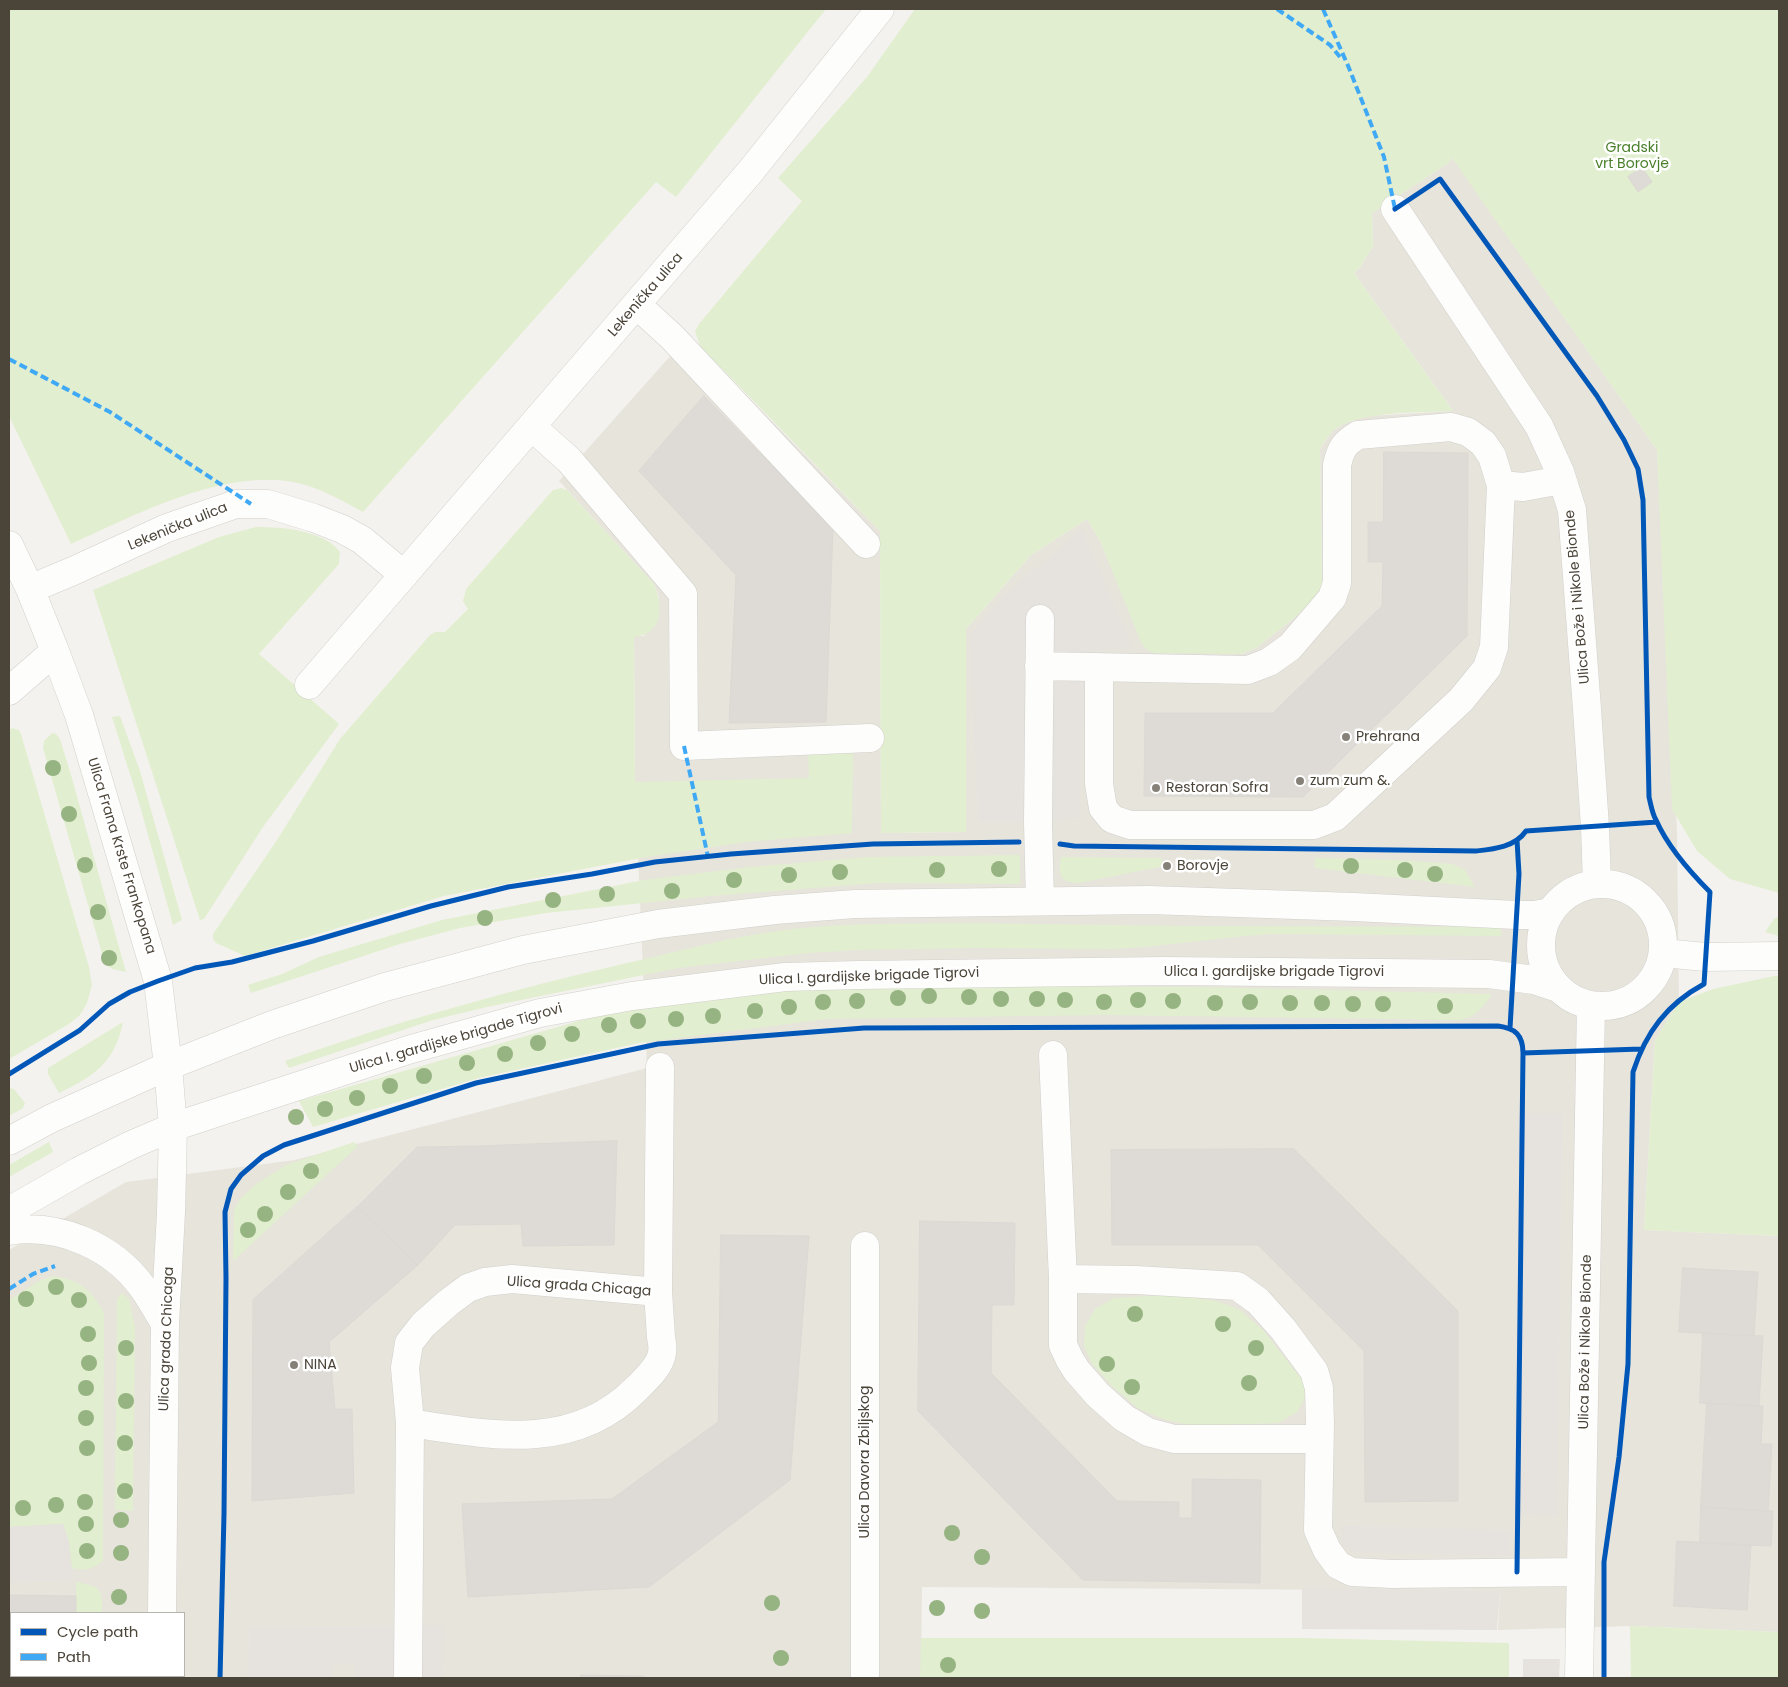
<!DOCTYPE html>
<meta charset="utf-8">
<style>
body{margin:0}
#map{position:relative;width:1788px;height:1687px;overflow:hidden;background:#f4f2ee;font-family:Poppins,sans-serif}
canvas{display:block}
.frame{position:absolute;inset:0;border:10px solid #4b4439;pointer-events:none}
.legend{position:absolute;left:10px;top:1612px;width:175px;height:65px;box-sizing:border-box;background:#fff;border:1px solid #b7b4b0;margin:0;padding:6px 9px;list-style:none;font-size:15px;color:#4b4439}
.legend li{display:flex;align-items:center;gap:10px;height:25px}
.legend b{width:25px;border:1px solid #b7b4b0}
</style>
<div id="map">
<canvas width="1788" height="1687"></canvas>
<div class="frame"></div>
<ul class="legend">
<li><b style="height:6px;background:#0057b8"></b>Cycle path</li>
<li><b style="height:6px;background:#3fa9f5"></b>Path</li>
</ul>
</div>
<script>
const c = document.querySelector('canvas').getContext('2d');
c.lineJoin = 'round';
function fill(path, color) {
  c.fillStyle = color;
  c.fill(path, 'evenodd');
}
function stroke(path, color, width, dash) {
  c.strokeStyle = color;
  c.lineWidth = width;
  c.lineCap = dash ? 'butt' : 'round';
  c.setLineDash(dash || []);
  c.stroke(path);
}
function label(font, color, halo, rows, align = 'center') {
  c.font = font + ' Poppins,sans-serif';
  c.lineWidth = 5;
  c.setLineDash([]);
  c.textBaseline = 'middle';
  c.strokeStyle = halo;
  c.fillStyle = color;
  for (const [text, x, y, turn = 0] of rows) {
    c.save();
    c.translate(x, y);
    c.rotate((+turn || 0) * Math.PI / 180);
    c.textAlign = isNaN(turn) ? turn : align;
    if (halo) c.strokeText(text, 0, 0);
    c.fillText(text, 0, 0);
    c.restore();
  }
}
const residential = new Path2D(`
 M1452,157L1657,450L1677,830L1679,1002L1655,1040L1644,1230L1779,1236V1632L1631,1626L1498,1630L1500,1591L922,1587L921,1678H9V1250L126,1182L295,1160L647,1068L635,782L634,636H644L659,597L654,584L559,481L688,336L880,531L881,833L966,832V629L1031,555L1087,519L1100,541L1146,649L1241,654L1256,648L1299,614L1322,586L1320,449L1331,432L1343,424L1367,416L1453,411L1354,273L1361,266L1373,246L1372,213L1447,164ZM11,1613H184V1676H11Z`);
const green = new Path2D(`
 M9,9H826L676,197L656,182L363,512C341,500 319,487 293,482C222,469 135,515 71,544L9,416Z
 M915,9H1779V893L1730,879L1697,851L1672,809L1657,450L1452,158L1447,164L1372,213L1373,246L1361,266L1354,273L1453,411C1423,413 1352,410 1331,433C1327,437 1323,444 1320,449L1322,587L1317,596L1299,614L1256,648L1241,654L1153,653L1146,649L1141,642L1100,541L1087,519L1031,555L966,629V832L881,833L880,531L700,346L695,331L699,324L802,201L778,178L867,77Z
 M561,488L567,490L654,584C663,606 664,634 634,637L635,782L809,778L808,752L853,749L852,833L746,842L641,858L444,896L245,956L216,943L213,939V934L277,840L340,739L430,635L435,632H445L468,609L463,601L466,589L553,490Z
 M256,527C281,527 324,530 340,552L339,564L259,654L339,724L263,827L204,919L200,920L93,590L219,537Z
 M120,716L140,771L182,920L173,925L140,806L112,717Z
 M12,728L19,730L21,734L89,967L92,985L87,1003L80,1015L69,1024L9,1059V730Z
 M52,733L56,734L60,739L71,775L126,972L112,969L105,964L43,748L44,741Z
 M1020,855V884L878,883L712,896L546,913L460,928L400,944L251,993L248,985L282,974L319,957L442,920L644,880L750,867L867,857Z
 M1061,857L1161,858L1164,866L1079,883C1059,883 1058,874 1061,857Z
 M1315,858L1403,860L1453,864L1465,870L1475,887L1315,868Z
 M1779,916V936L1765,932L1774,919Z
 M968,923L1188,926L1501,927V936L1273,934L1245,936L1145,947L1114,949L974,948L857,950L809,953L678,968L487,1007L433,1020L289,1068L285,1061C397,1021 512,990 627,963C673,953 717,940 764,933C831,922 900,924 968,923Z
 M1774,976H1779V1236L1644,1230L1655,1040L1679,1002L1713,989Z
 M805,985L1201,987L1492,994C1483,1007 1477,1017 1460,1020L1105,1015L827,1019L639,1043L479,1078L313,1127L299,1101L617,1010Z
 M123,1022C115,1062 95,1076 59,1093L48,1074V1068Z
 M9,1088L14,1089L25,1103L23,1108L9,1116Z
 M49,1142L53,1152L9,1177V1165Z
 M354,1142L356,1144L357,1147L233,1261L234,1210L240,1199L256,1184L286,1165Z
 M52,1276C79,1279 92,1290 104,1313L103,1561C90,1570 87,1571 72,1568L69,1542L62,1524L9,1527V1300L39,1281Z
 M122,1293L129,1299L135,1327L133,1511L115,1510L117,1299Z
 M1172,1295L1217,1301L1240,1310L1263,1330L1303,1381L1306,1396L1297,1412L1278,1423L1193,1426L1163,1419L1139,1409L1112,1386L1092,1364L1084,1346L1085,1326L1095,1309L1114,1298Z
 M76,1582C101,1586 103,1589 102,1613H76Z
 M1630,1626L1779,1632V1678H1631Z
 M921,1638H1303L1509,1643V1678H920Z`);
const parking = new Path2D(`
 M1082,530L1133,648L1086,651L1079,818L1038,823L978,822L970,635L1007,593Z
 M1519,1113H1562L1557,1515L1514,1514Z
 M63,1524L69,1542L72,1581L9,1583V1527Z
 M1341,1526L1511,1530V1556L1353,1552L1340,1544Z
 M1302,1588L1500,1591L1497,1630L1302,1629Z
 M444,1625L442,1678H355L354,1663L332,1664V1678H247L249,1627Z
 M1523,1659H1560L1559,1678H1523Z`);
const building = new Path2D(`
 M1642,167L1652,182L1638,192L1628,177Z
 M704,396L833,528L826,722L729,723L736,575L639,471Z
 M1384,452L1468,453L1467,636L1303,797L1144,796L1145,713H1273L1382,606L1383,562H1368V522H1383Z
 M617,1141L614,1245L523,1246L521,1224L455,1225L418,1265L357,1207L417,1147L479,1146Z
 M1294,1149L1458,1311V1501L1365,1502L1364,1351L1258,1245H1112L1111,1150Z
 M357,1207L418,1265L329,1342L335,1409H352L354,1493L252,1501L253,1300Z
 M920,1221L1015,1223L1014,1305H992L991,1373L1117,1501L1179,1502V1518H1192V1479L1261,1480L1260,1583L1083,1580L918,1411Z
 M721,1235L809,1236L790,1480L649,1587L468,1597L462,1504L612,1499L718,1422Z
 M1683,1268L1758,1272L1754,1336L1679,1332Z
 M1703,1333L1763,1336L1759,1406L1700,1403Z
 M1707,1403L1763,1406L1761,1444H1772L1768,1511L1701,1507Z
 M1701,1507L1773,1511L1771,1546L1700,1543Z
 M1677,1541L1751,1545L1747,1610L1674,1606Z
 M9,1595L76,1596V1613H11V1676H75V1678H9Z
 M581,1675L644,1676V1678H581Z`);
const minor = new Path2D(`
 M1395,209L1539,426L1560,472L1572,510L1587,709L1595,827L1597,884
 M637,305L672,337L866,544
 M532,427L569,460L683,594L684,746L870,738
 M1501,485L1523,487L1562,480
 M9,545L30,589L55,651L79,715L158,981L168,1066L173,1127L171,1212L165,1324L162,1613
 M30,589L73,571L167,528L236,504H268L314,518L342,529L362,540L404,575
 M1040,619L1038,823L1040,901
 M1039,666L1248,670L1269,662L1290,647L1332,598L1337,583V465C1341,449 1343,444 1358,435L1451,427L1468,432L1483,443L1492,456L1501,485L1494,647L1487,668L1461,700L1335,817L1314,825H1130L1112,819L1103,808L1099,784V668
 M309,685L750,172L880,9
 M9,691L55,651
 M1541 945a61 61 0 1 1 122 0a61 61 0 1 1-122 0Z
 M1663,953L1705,957L1779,956
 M1053,1055L1063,1279V1345L1070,1360L1077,1371L1098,1395L1124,1418L1148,1432L1174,1439H1319
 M9,1141L52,1118L168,1066L272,1025L385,987L523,950L658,924L775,910L855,904L1149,900L1354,907L1516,915H1534L1551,912
 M9,1211L79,1171L131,1145L173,1127L408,1050L540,1013L632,996L785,977L859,975L1164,971L1489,974L1534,980L1558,988
 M9,1231C59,1223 113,1246 143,1288C151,1299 158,1312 165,1324
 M1063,1279L1136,1280L1237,1286L1258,1301L1283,1329L1314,1371L1319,1388L1320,1424L1318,1530L1327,1550L1338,1565L1352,1572L1392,1574L1581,1572
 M658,1292L660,1067
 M160,1678V1676
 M408,1678L410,1423L405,1368L409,1343L423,1325L449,1302L468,1288L485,1282L512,1279L658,1292C659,1307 660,1322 661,1337C662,1342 663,1348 662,1353C660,1367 646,1379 636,1389C573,1453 489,1435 410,1423
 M865,1678V1246
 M1579,1678L1591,1005`);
const quiet = new Path2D(`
 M1277,9L1330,45L1340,57
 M1323,9L1349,68L1384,157L1395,209L1397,208
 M9,359L110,412L251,504
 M684,746L708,857
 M9,1289L33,1274L55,1266`);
const cycleway = new Path2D(`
 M1395,209L1440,179L1597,396L1624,440L1638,469L1643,500L1649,797C1651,805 1652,813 1656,820C1668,847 1689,871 1710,892L1704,984C1667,1004 1646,1032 1633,1072L1628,1364L1619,1457L1604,1562V1678
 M1060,844L1074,846L1476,851C1494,849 1515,847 1526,831L1657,822
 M1510,1028L1519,874L1517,840
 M9,1074L80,1030L109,1004L130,992L158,981L195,968L232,962L313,941L431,906L508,887L592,874L655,862L731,854L873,844L1019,842
 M1517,1572L1523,1053
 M220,1678L224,1514L226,1278L225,1212L231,1189L241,1175L263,1156L284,1145L476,1083L658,1044L864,1028L1498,1026C1515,1028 1523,1035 1523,1053L1641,1049`);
const trees = [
 [53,768],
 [69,814],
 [85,865],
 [1351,866],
 [999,869],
 [937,870],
 [1405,870],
 [840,872],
 [1435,874],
 [789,875],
 [734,880],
 [672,891],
 [607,894],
 [553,900],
 [98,912],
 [485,918],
 [109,958],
 [929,996],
 [969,997],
 [898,998],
 [1001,999],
 [1037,999],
 [1065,1000],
 [1138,1000],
 [857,1001],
 [1173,1001],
 [823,1002],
 [1104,1002],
 [1250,1002],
 [1215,1003],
 [1290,1003],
 [1322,1003],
 [1353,1004],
 [1383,1004],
 [1445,1006],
 [789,1007],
 [755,1011],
 [713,1016],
 [676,1019],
 [638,1021],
 [609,1025],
 [572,1034],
 [538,1043],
 [505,1054],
 [467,1063],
 [424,1076],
 [390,1086],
 [357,1098],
 [325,1109],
 [296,1117],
 [311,1171],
 [288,1192],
 [265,1214],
 [248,1230],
 [56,1287],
 [26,1299],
 [79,1300],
 [1135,1314],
 [1223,1324],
 [88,1334],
 [126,1348],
 [1256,1348],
 [89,1363],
 [1107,1364],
 [1249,1383],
 [1132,1387],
 [86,1388],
 [126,1401],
 [86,1418],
 [125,1443],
 [87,1448],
 [125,1491],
 [85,1502],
 [56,1505],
 [23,1508],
 [121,1520],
 [86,1524],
 [952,1533],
 [87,1551],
 [121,1553],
 [982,1557],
 [119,1597],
 [772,1603],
 [937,1608],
 [982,1611],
 [781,1658],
 [948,1665]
];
const markers = [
 [1346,737,5,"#868178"],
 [1300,781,5,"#868178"],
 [1156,788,5,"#868178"],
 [1167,866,5,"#868178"],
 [294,1365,5,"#868178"]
];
const parkNames = [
 ["Gradski",1632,148],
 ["vrt Borovje",1632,164]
];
const streetNames = [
 ["Lekenička ulica",646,295,-49],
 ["Lekenička ulica",178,527,-22],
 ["Ulica Bože i Nikole Bionde",1578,597,-95],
 ["Ulica Frana Krste Frankopana",121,856,73],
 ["Ulica I. gardijske brigade Tigrovi",1274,972],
 ["Ulica I. gardijske brigade Tigrovi",869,977,-2],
 ["Ulica I. gardijske brigade Tigrovi",456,1039,-16],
 ["Ulica grada Chicaga",579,1287,4],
 ["Ulica grada Chicaga",167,1339,-88],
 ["Ulica Bože i Nikole Bionde",1586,1342,-89],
 ["Ulica Davora Zbiljskog",865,1462,-90]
];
const poiNames = [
 ["Prehrana",1356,737],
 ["zum zum &.",1310,781],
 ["Restoran Sofra",1166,788],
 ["Borovje",1177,866],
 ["NINA",304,1365]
];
fill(residential, '#e7e4dc');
fill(green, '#e1eecf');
fill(parking, '#e6e3df');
fill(building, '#dedbd6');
stroke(building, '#dcd9d4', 1);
stroke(minor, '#d2d0cb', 29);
stroke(minor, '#fdfdfc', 28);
stroke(quiet, '#3fa9f5', 4, [8, 4]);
stroke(cycleway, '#0057b8', 5);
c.fillStyle = '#96b382';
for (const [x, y] of trees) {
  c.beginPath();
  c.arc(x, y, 8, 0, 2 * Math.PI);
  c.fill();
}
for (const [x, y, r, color] of markers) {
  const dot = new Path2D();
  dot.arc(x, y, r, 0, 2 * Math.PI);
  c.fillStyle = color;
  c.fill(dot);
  stroke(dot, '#fff', 2);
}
label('14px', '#4a7f2a', '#fff', parkNames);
label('14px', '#4b4439', '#fff', streetNames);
label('14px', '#4b4439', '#fff', poiNames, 'left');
</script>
